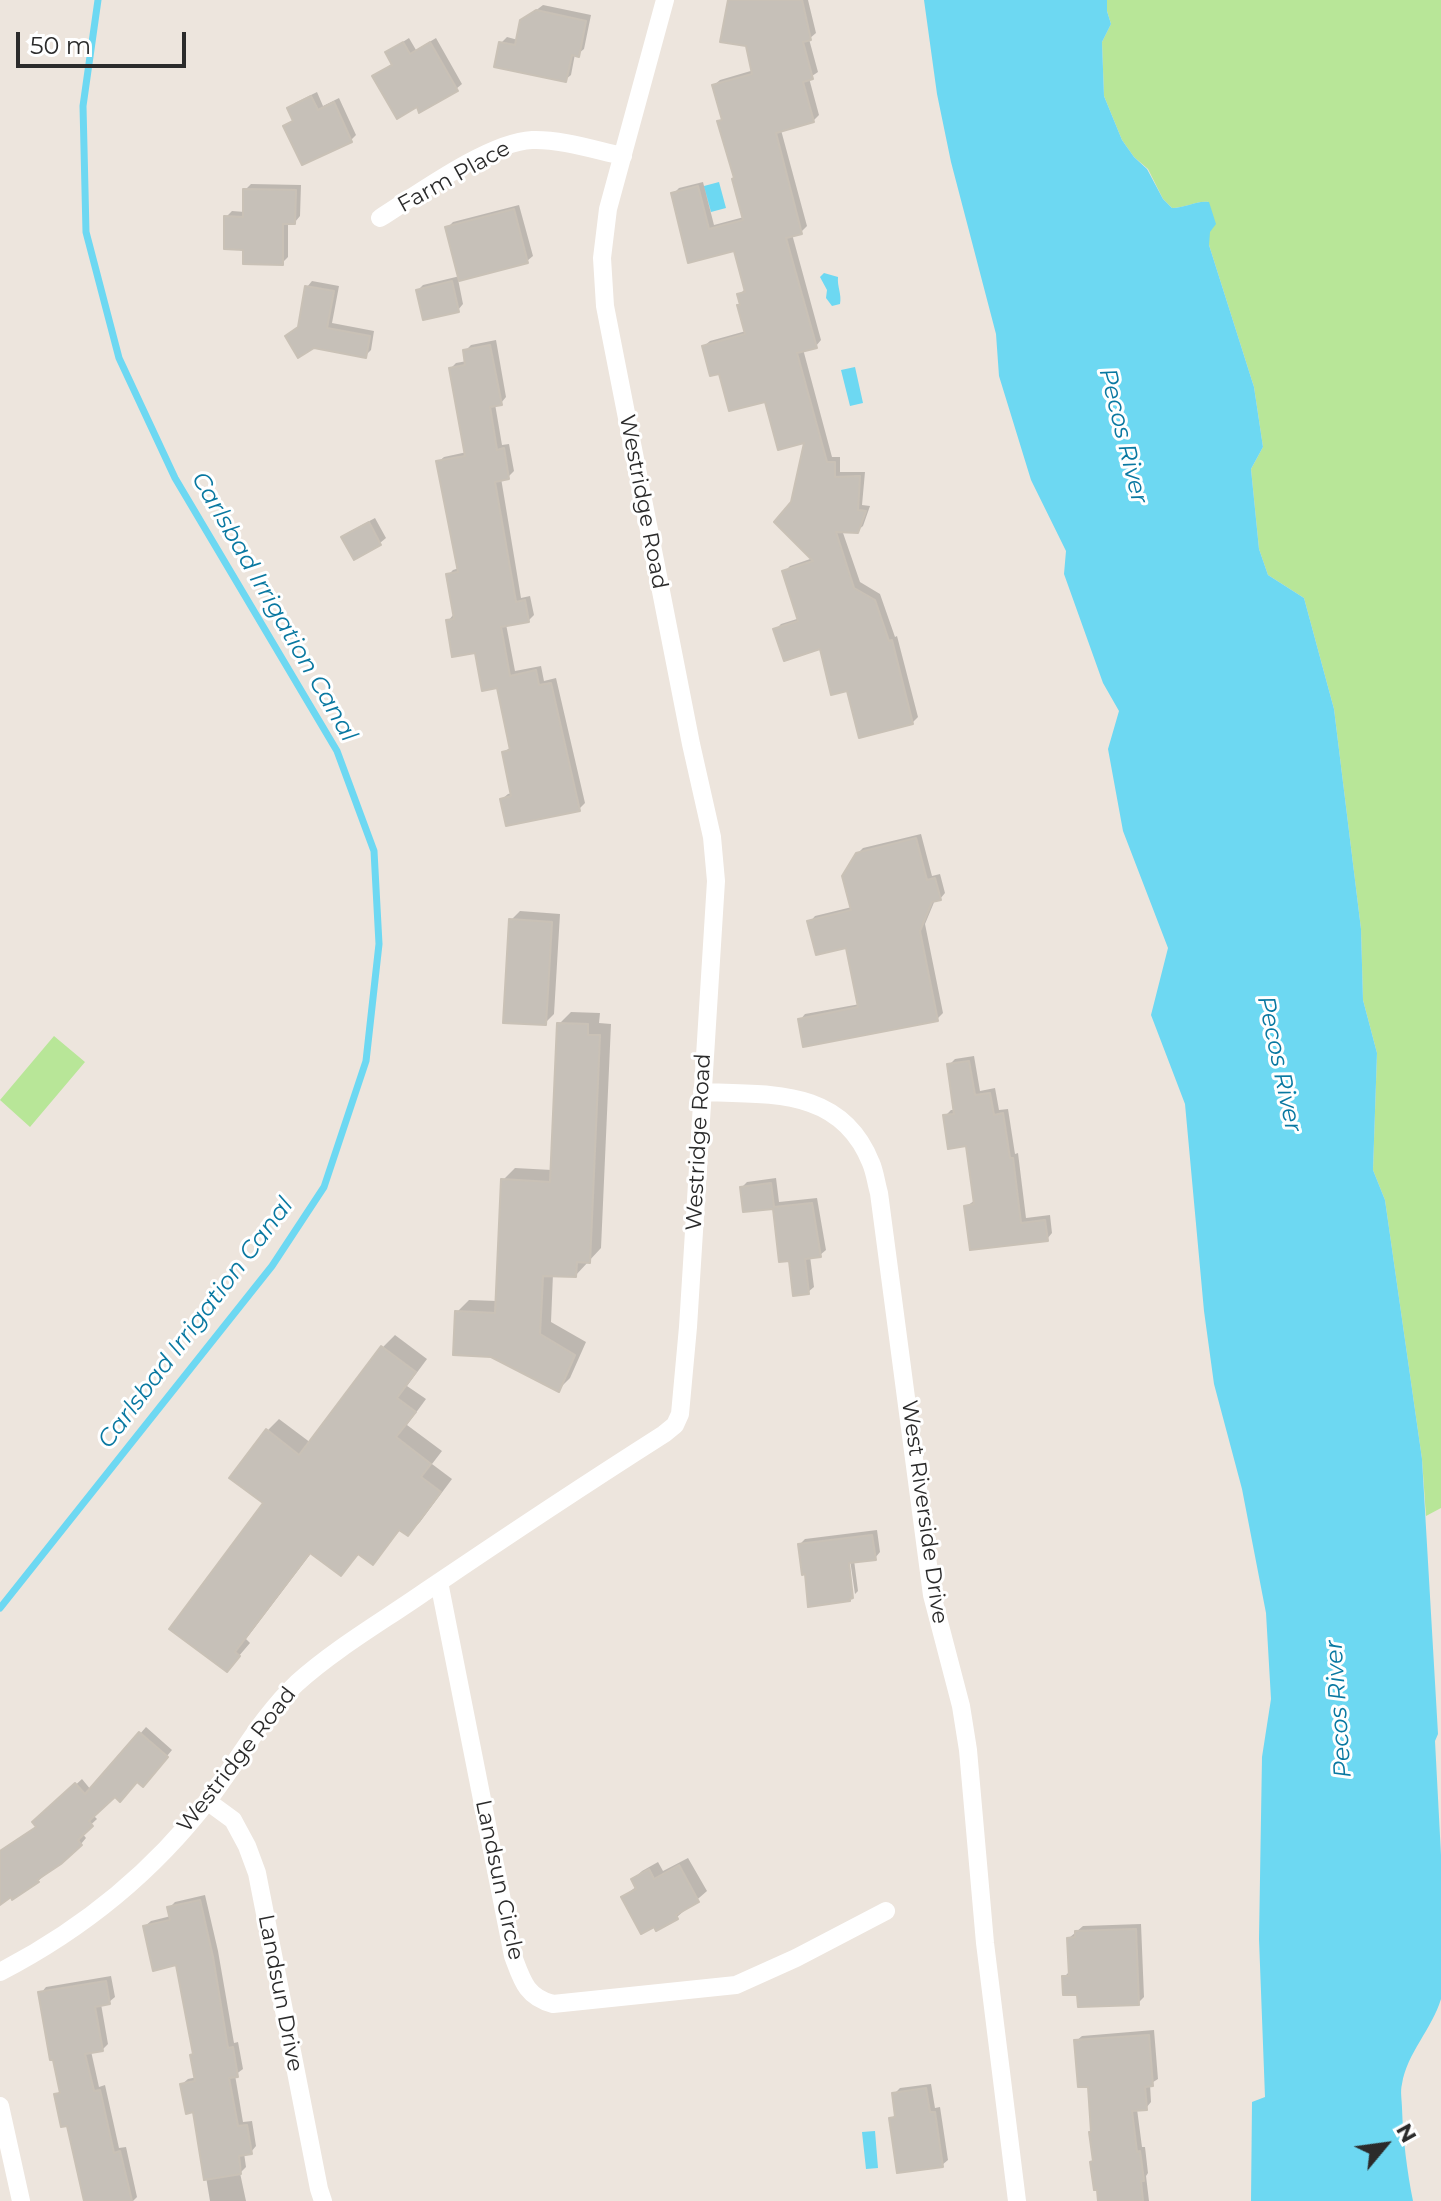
<!DOCTYPE html>
<style>
body{margin:0}
#map{position:relative;width:1441px;height:2201px;overflow:hidden;background:#ede5dd;font-family:Montserrat,sans-serif}
canvas{display:block}
.north{position:absolute;left:1345px;top:2105px;width:80px;height:80px;-webkit-text-stroke:6px #fff;paint-order:stroke;rotate:61deg;font-size:22px;font-weight:700;line-height:32px;text-align:center;color:#2b2b2b}
.north::after{content:'';display:block;margin:auto;width:28px;height:36px;background:#2b2b2b;clip-path:polygon(50% 0,100% 100%,50% 72%,0 100%)}
.scale{position:absolute;left:16px;top:32px;width:170px;height:36px;box-sizing:border-box;border:4px solid #2b2b2b;border-top:0;padding-left:10px;font-size:24px;line-height:28px;white-space:nowrap;color:#2b2b2b;-webkit-text-stroke:6px #fff;paint-order:stroke}
</style>
<div id="map">
<canvas width="1441" height="2201"></canvas>
<div class="north">N</div>
<div class="scale">50 m</div>
</div>
<script>
const c = document.querySelector('canvas').getContext('2d');
c.lineJoin = 'round';
function fill(path, color) {
  c.fillStyle = color;
  c.fill(path, 'evenodd');
}
function stroke(path, color, width, dash) {
  c.strokeStyle = color;
  c.lineWidth = width;
  c.lineCap = dash ? 'butt' : 'round';
  c.setLineDash(dash || []);
  c.stroke(path);
}
function label(font, color, halo, rows, align = 'center') {
  c.font = font + ' Montserrat,sans-serif';
  c.lineWidth = 6;
  c.setLineDash([]);
  c.textBaseline = 'middle';
  c.strokeStyle = halo;
  c.fillStyle = color;
  for (const [text, x, y, turn = 0] of rows) {
    c.save();
    c.translate(x, y);
    c.rotate((+turn || 0) * Math.PI / 180);
    c.textAlign = isNaN(turn) ? turn : align;
    if (halo) c.strokeText(text, 0, 0);
    c.fillText(text, 0, 0);
    c.restore();
  }
}
const green = new Path2D(`
 M1107,0H1441V1508L1426,1516L1422,1459L1385,1200L1373,1170L1377,1053L1363,1000L1361,929L1334,709L1304,598L1268,575L1259,549L1251,469L1263,447L1254,387L1209,245V202C1198,200 1185,208 1172,208L1163,199L1148,169L1134,157L1122,140L1104,96L1102,42L1111,24L1107,11Z
 M54,1036L85,1062L30,1127L0,1100Z`);
const water = new Path2D(`
 M924,0H1107V11L1111,24L1102,42L1104,96L1122,140L1134,157L1147,169L1163,199L1172,208C1185,208 1197,200 1209,202L1216,224L1210,232L1209,245L1254,387L1263,447L1251,469L1259,549L1268,575L1304,598L1334,709L1361,929L1363,1000L1377,1053L1373,1170L1385,1200L1422,1459L1438,1734L1435,1741L1441,1855V1999C1432,2029 1407,2053 1402,2084C1400,2091 1402,2101 1402,2108C1403,2139 1407,2171 1413,2201H1251L1252,2102L1265,2097L1259,1939L1262,1757L1271,1699L1266,1613L1242,1489L1214,1384L1204,1311L1185,1104L1151,1015L1168,948L1123,831L1108,749L1119,711L1103,683L1064,574L1066,551L1031,480L999,376L996,334L951,162L937,94Z
 M719,182L726,208L711,212L704,186Z
 M824,273L838,277C837,287 842,294 840,304L832,306L826,298L827,290L820,277Z
 M855,367L863,403L850,406L841,370Z
 M875,2131L878,2168L866,2169L862,2132Z`);
const shadow = new Path2D(`
 M730,0H808L816,33L809,39L818,72L809,78L819,115L813,121L781,130L807,226L801,232L792,234L821,340L816,346L803,349L832,457H840V472H865L862,505L870,506L863,526L857,531L842,530L860,582L880,594L895,637L897,636L918,717L912,723L848,688L821,646L775,630L781,624L800,618L784,572L790,566L813,558L793,503L807,440L766,399L720,372L704,346L710,341L746,331L739,295L746,288L735,249L690,261L673,194L679,188L703,182L714,225L744,217L736,177L720,121L723,118L714,85L720,80L754,70L748,44Z
 M543,5L591,15L584,49L578,54H575L571,75L565,80L501,43L507,37L518,40L522,21Z
 M409,38L416,50L436,38L462,84L456,89L375,76L393,63L387,52Z
 M317,92L323,106L339,98L356,135L351,140L286,126L295,119L290,108L295,103Z
 M251,184L301,185L300,216L295,222H288V257L282,263L245,248L226,217L232,211L245,212V190Z
 M519,205L533,256L527,261L458,279L463,304L458,310L418,290L423,285L460,276L447,228L453,222Z
 M312,281L339,286L332,323L374,331L371,350L365,356L287,336L300,326L307,287Z
 M496,340L506,397L501,403L495,404L502,445L509,444L514,471L508,477L501,478L521,598L530,596L534,615L528,621L506,624L515,671L541,666L544,681L556,678L585,803L579,809L502,799L508,794L512,793L504,752L511,747L498,685L476,650L448,621L453,615L448,575L453,570L459,568L438,462L444,457L467,452L451,368L456,363L467,361L465,351L471,345Z
 M375,518L386,538L380,543L344,538L349,532Z
 M921,834L932,876L940,874L945,893L940,899L935,900L925,924L943,1013L937,1019L800,1020L805,1014L860,1004L848,945L810,922L815,916L852,907L857,854L863,848Z
 M520,911L560,914L554,1014L545,1023L511,920Z
 M571,1012L600,1013L599,1023L611,1024L601,1248L576,1275L553,1274L551,1322L586,1342L570,1378L558,1390L457,1312L469,1300L497,1301L503,1180L515,1168L552,1170L559,1024Z
 M974,1056L980,1091L995,1088L999,1110L1008,1109L1015,1154L1018,1153L1026,1218L1050,1215L1052,1233L1047,1239L967,1206L975,1200L968,1144L945,1116L951,1110H956L949,1065L955,1059Z
 M776,1178L779,1202L817,1198L826,1250L820,1255L810,1256L814,1287L808,1292L790,1259L781,1260L774,1207L744,1210L742,1187L747,1182Z
 M395,1335L427,1359L407,1386L426,1399L407,1425L442,1451L432,1464L452,1479L420,1522L408,1534L401,1529L373,1562L360,1553L341,1574L312,1552L246,1639L250,1643L227,1670L266,1503L267,1431L279,1419L311,1443L383,1347Z
 M877,1530L880,1552L875,1558L854,1560L858,1591L855,1594L849,1553L806,1572L800,1544L805,1539Z
 M146,1727L172,1750L148,1779L138,1780L115,1795L93,1815L97,1819L82,1833L86,1838L81,1844L38,1881L13,1898L11,1895L0,1902V1851L38,1826L35,1822L82,1779L91,1790Z
 M688,1858L707,1891L677,1917L657,1928L623,1897L637,1886L633,1879L642,1871L658,1862L663,1871Z
 M205,1895L218,1951L234,2043L238,2042L243,2069L235,2075L243,2122L252,2121L256,2146L251,2152L244,2153L246,2167L240,2173L246,2201H210L195,2110L182,2084L188,2079L197,2077L195,2053L178,1963L145,1926L151,1921L171,1916L169,1908L175,1902Z
 M1141,1924L1144,1997L1138,2003L1079,1993L1064,1977L1071,1970L1069,1938L1083,1926Z
 M111,1976L115,1997L109,2002L101,2004L108,2044L102,2050L91,2051L99,2087L105,2085L119,2148L126,2147L137,2197L133,2201H87L69,2123L56,2095L61,2090L41,1993L46,1987Z
 M1154,2030L1158,2079L1150,2084L1151,2102L1146,2108L1137,2109L1142,2147H1145L1148,2173L1146,2176L1149,2201H1100L1095,2160L1090,2084L1076,2041L1082,2036Z
 M931,2084L935,2108L940,2107L948,2160L942,2165L891,2119L897,2113L894,2094L900,2088Z`);
const stream = new Path2D(`
 M0,1608L272,1266L324,1187L366,1061L379,944L374,851L337,751L175,478L119,358L86,232L83,106L98,0`);
const building = new Path2D(`
 M728,0H802L811,40L803,42L813,79L803,82L814,122L776,133L802,234L786,238L817,348L797,353L827,462H835V477L860,476L858,510L866,511L858,533L836,532L854,588L875,600L889,641L892,640L913,724L859,738L847,691L831,695L820,649L784,661L773,629L798,621L782,571L813,561L774,522L791,502L804,443L778,450L765,402L729,411L719,374L710,376L702,346L745,334L737,305H740L737,294L745,292L734,251L688,263L671,193L698,186L709,229L743,220L732,179L734,178L717,121L722,120L712,85L752,74L746,46L720,42Z
 M536,10L586,21L579,57L572,55L566,82L494,67L499,42L515,45L520,20Z
 M403,42L410,54L430,42L458,91L419,113L417,107L397,119L372,76L392,65L385,52Z
 M311,96L318,110L334,102L352,142L302,165L283,126L293,121L287,108Z
 M243,189L296,190L295,224H283V265L243,264V250L224,249V216L243,217Z
 M514,209L528,263L459,281L445,227Z
 M452,281L459,312L423,320L416,290Z
 M305,286L334,291L327,328L370,336L366,358L314,348L298,358L285,336L298,327Z
 M490,345L502,405L490,407L497,450L504,448L509,479L495,482L516,602L525,600L529,622L501,627L510,676L536,670L539,685L551,683L580,811L506,826L500,799L511,796L502,752L510,750L497,688L482,691L475,653L452,657L446,620L454,619L446,574L458,572L436,461L465,456L449,368L465,365L463,350Z
 M369,522L381,545L354,560L341,537Z
 M916,838L927,880L935,878L941,900L932,902L920,931L938,1021L803,1047L798,1019L858,1007L846,948L816,955L807,921L851,910L842,876L856,853Z
 M509,919L552,922L546,1025L503,1023Z
 M557,1023L588,1024V1035H600L590,1263L577,1262L576,1277L543,1276L540,1334L575,1355L559,1392L491,1357L453,1355L455,1311L495,1313L501,1179L550,1182Z
 M969,1061L975,1095L990,1093L994,1115L1003,1113L1010,1158H1013L1021,1223L1045,1220L1048,1241L970,1250L964,1206L974,1204L966,1146L948,1149L943,1115L954,1114L947,1064Z
 M771,1183L774,1207L812,1203L821,1257L805,1259L809,1294L793,1296L789,1261L779,1262L773,1209L743,1212L740,1187Z
 M381,1346L416,1372L397,1398L416,1412L396,1437L431,1464L421,1477L441,1492L408,1536L399,1530L373,1565L358,1554L341,1576L310,1553L235,1652L240,1656L227,1672L169,1629L263,1503L229,1478L266,1429L299,1455Z
 M872,1535L876,1560L849,1563L853,1598L850,1599V1601L808,1607L805,1574L802,1575L798,1544Z
 M139,1732L168,1757L143,1787L137,1782L120,1802L115,1797L89,1821L93,1826L78,1840L82,1845L61,1864L37,1880L39,1882L12,1900L11,1897L0,1905V1851L36,1827L32,1822L75,1783L85,1794Z
 M679,1865L699,1902L676,1915L678,1919L656,1931L654,1927L641,1934L621,1897L636,1889L631,1879L649,1869L654,1879Z
 M200,1900L213,1957L228,2048L233,2047L238,2077L229,2078L238,2126L247,2125L252,2154L239,2156L241,2174L204,2180L193,2112L186,2114L180,2084L195,2081L190,2055L193,2054L176,1965L153,1971L143,1926L170,1920L167,1907Z
 M1136,1929L1139,2005L1078,2007L1077,1995H1063L1062,1976H1069L1067,1938L1075,1937V1931Z
 M106,1981L110,2004L95,2007L103,2051L85,2054L94,2091L100,2090L114,2153L120,2151L132,2201H84L67,2126L61,2127L54,2094L60,2093L53,2060H50L38,1992Z
 M1149,2035L1153,2086L1145,2087L1147,2110L1132,2111L1137,2152L1140,2151L1144,2181H1141L1143,2201H1098L1097,2190H1094L1090,2162L1093,2161L1089,2132H1091L1088,2087H1078L1074,2040Z
 M926,2088L930,2112H935L943,2167L897,2173L889,2118L895,2117L892,2093Z`);
const minor = new Path2D(`
 M380,218C418,194 489,142 532,140C561,139 595,150 623,156
 M702,1092C769,1095 841,1087 871,1163C875,1172 876,1183 879,1193L932,1595L961,1706L968,1750L985,1943L1017,2201
 M439,1582L513,1956C522,1980 526,1997 553,2004L736,1985L796,1958L886,1911
 M207,1801L233,1820L247,1846L257,1873L319,2189L323,2201
 M0,1972C81,1930 153,1872 209,1799C238,1761 262,1716 297,1683C336,1648 383,1621 426,1591C504,1538 584,1485 664,1434L675,1425L680,1414L688,1327L716,881L712,837L691,744L605,306L602,258L608,209L665,0
 M0,2106L21,2201`);
const streetNames = [
 ["Farm Place",454,177,-29],
 ["Westridge Road",643,502,79],
 ["Westridge Road",699,1142,-87],
 ["West Riverside Drive",924,1512,82],
 ["Westridge Road",237,1760,-52],
 ["Landsun Circle",499,1880,78],
 ["Landsun Drive",280,1993,79]
];
const waterNames = [
 ["Pecos River",1123,436,76],
 ["Carlsbad Irrigation Canal",274,607,60],
 ["Pecos River",1279,1064,78],
 ["Carlsbad Irrigation Canal",196,1323,-53],
 ["Pecos River",1339,1709,-94]
];
fill(green, '#b8e698');
fill(water, '#6dd8f2');
fill(shadow, '#0003');
stroke(stream, '#6dd8f2', 7);
fill(building, '#c6c0b8');
stroke(building, '#c9c1b6', 2);
stroke(minor, '#fff', 18);
label('22px', '#2b2b2b', '#fff', streetNames);
label('italic 24px', '#0978a1', '#fff', waterNames);
</script>
